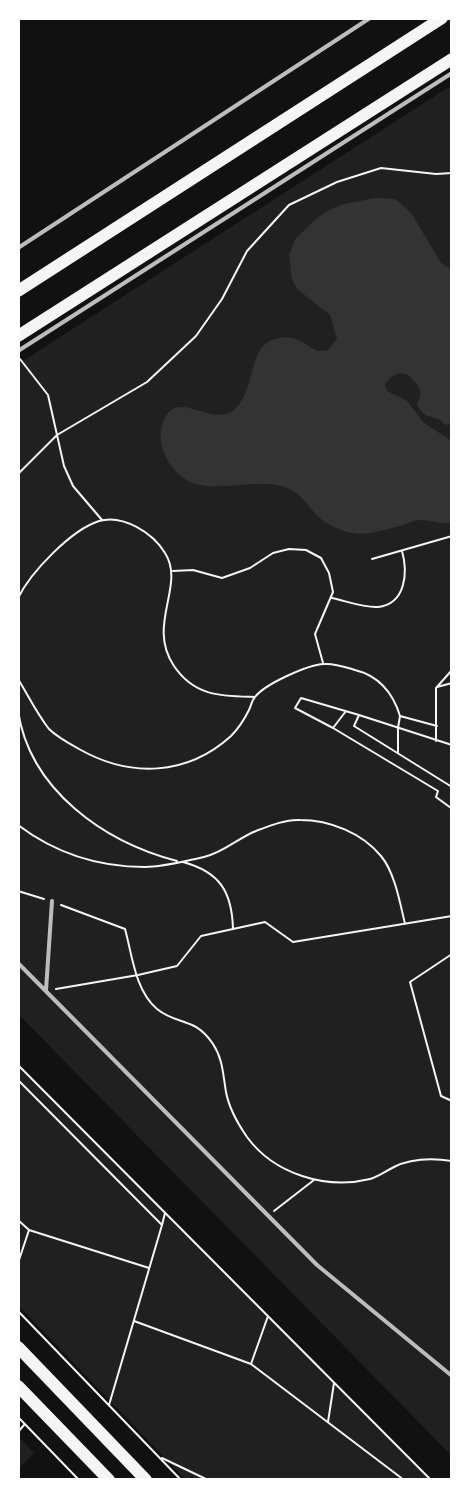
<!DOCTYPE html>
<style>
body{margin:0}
#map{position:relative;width:470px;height:1498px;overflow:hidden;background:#111;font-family:Literata,serif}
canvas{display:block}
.frame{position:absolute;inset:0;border:20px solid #fff;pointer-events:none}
</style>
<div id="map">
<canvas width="470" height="1498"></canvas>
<div class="frame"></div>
</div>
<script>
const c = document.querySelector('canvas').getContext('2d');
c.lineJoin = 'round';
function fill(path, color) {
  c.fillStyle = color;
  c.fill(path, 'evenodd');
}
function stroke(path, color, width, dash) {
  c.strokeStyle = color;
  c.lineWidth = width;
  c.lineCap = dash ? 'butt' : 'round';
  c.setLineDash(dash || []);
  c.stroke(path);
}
const green = new Path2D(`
 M452,85V1456L18,1014V364Z
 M18,1065L431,1480H186L18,1305Z
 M18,1436L34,1453L18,1469Z`);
const water = new Path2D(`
 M375,198L394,199L400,203L412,214L441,263L452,270V420L448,425L444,424L441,420L425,415L417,406C418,401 421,397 420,392C420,387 416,383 413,380C403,368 393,374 385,384L387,391L407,401L424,423L452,441V523C441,525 431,520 421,520C415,520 408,523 403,525C371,533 356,541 325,522C310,512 303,493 285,487C244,474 191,508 166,457C161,447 159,436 162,426C173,383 211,429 234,410C255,393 248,349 272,340C292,333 300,341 317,351L328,350L337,339L330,315L297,289L292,279L289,255L296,238L316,219L329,210L344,204Z`);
const path = new Path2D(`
 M20,359L48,395L64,466L73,486L102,520
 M18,474L57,435L147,382L196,336L222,299L247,251L289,205L337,182L381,168L436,174L452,173
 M372,559L452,536
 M173,571L193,570L222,578L250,568L273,553L289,549L306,550L321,558L329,573L333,592L315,634L323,663
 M18,598C31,572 71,530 99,521C123,514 153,533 165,553C186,586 146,624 174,666C195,697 222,696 255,697
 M332,598C346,601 364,608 378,607C406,604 408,572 402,551
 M18,679C28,695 37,714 49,729C57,737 70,744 79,749C130,778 187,776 231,736C238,729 245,718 249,710C251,706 252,700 255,697C265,684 307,665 324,664C334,663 345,667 355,670C379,676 393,693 400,716
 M437,687L452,683
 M18,711C30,790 104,842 177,861
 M359,715L301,698L295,708L333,728L438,791L436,797L451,808L452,806
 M333,728L346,711
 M436,741V688L452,670
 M452,745L359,715L354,726L452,787
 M398,753V728L400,716L437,726
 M18,825C55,853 99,867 145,867C164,867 185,861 204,857C223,853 238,838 256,831C269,826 286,819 300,820C330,820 362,833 381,856C395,873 400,903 405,924
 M183,862C220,872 232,892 233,929
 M18,891L44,899
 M61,905L125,929C132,954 135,991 157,1009C178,1026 194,1016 213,1044C223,1059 223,1075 226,1092C229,1108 238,1124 247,1137C274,1174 326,1190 370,1179C378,1177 386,1171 394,1167C412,1158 432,1158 452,1161
 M452,954L410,982L441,1096L452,1101
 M56,989L138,975L177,966L201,936L265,922L293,942L452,916
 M18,1065L431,1480
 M18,1080L162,1225L109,1405
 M274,1211L314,1180
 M18,1220L29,1230L149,1268
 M162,1225L165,1213
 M18,1263L29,1230
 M18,1311L181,1480
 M134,1321L251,1364L404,1480
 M251,1364L268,1316
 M18,1417L79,1480
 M328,1422L334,1383
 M18,1432L24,1425
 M162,1458L208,1480`);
const service = new Path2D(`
 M18,248L370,18
 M18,351L452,73
 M18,963L317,1265L452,1376
 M46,990L52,901`);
const primary = new Path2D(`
 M18,1347L146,1480
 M18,1386L109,1480`);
const trunk = new Path2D(`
 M18,291L442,18
 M18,336L452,59`);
fill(green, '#202020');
fill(water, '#333');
stroke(path, '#f5f5f5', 2);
stroke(service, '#bcbcbc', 4);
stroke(primary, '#f5f5f5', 12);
stroke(trunk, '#f5f5f5', 12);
</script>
